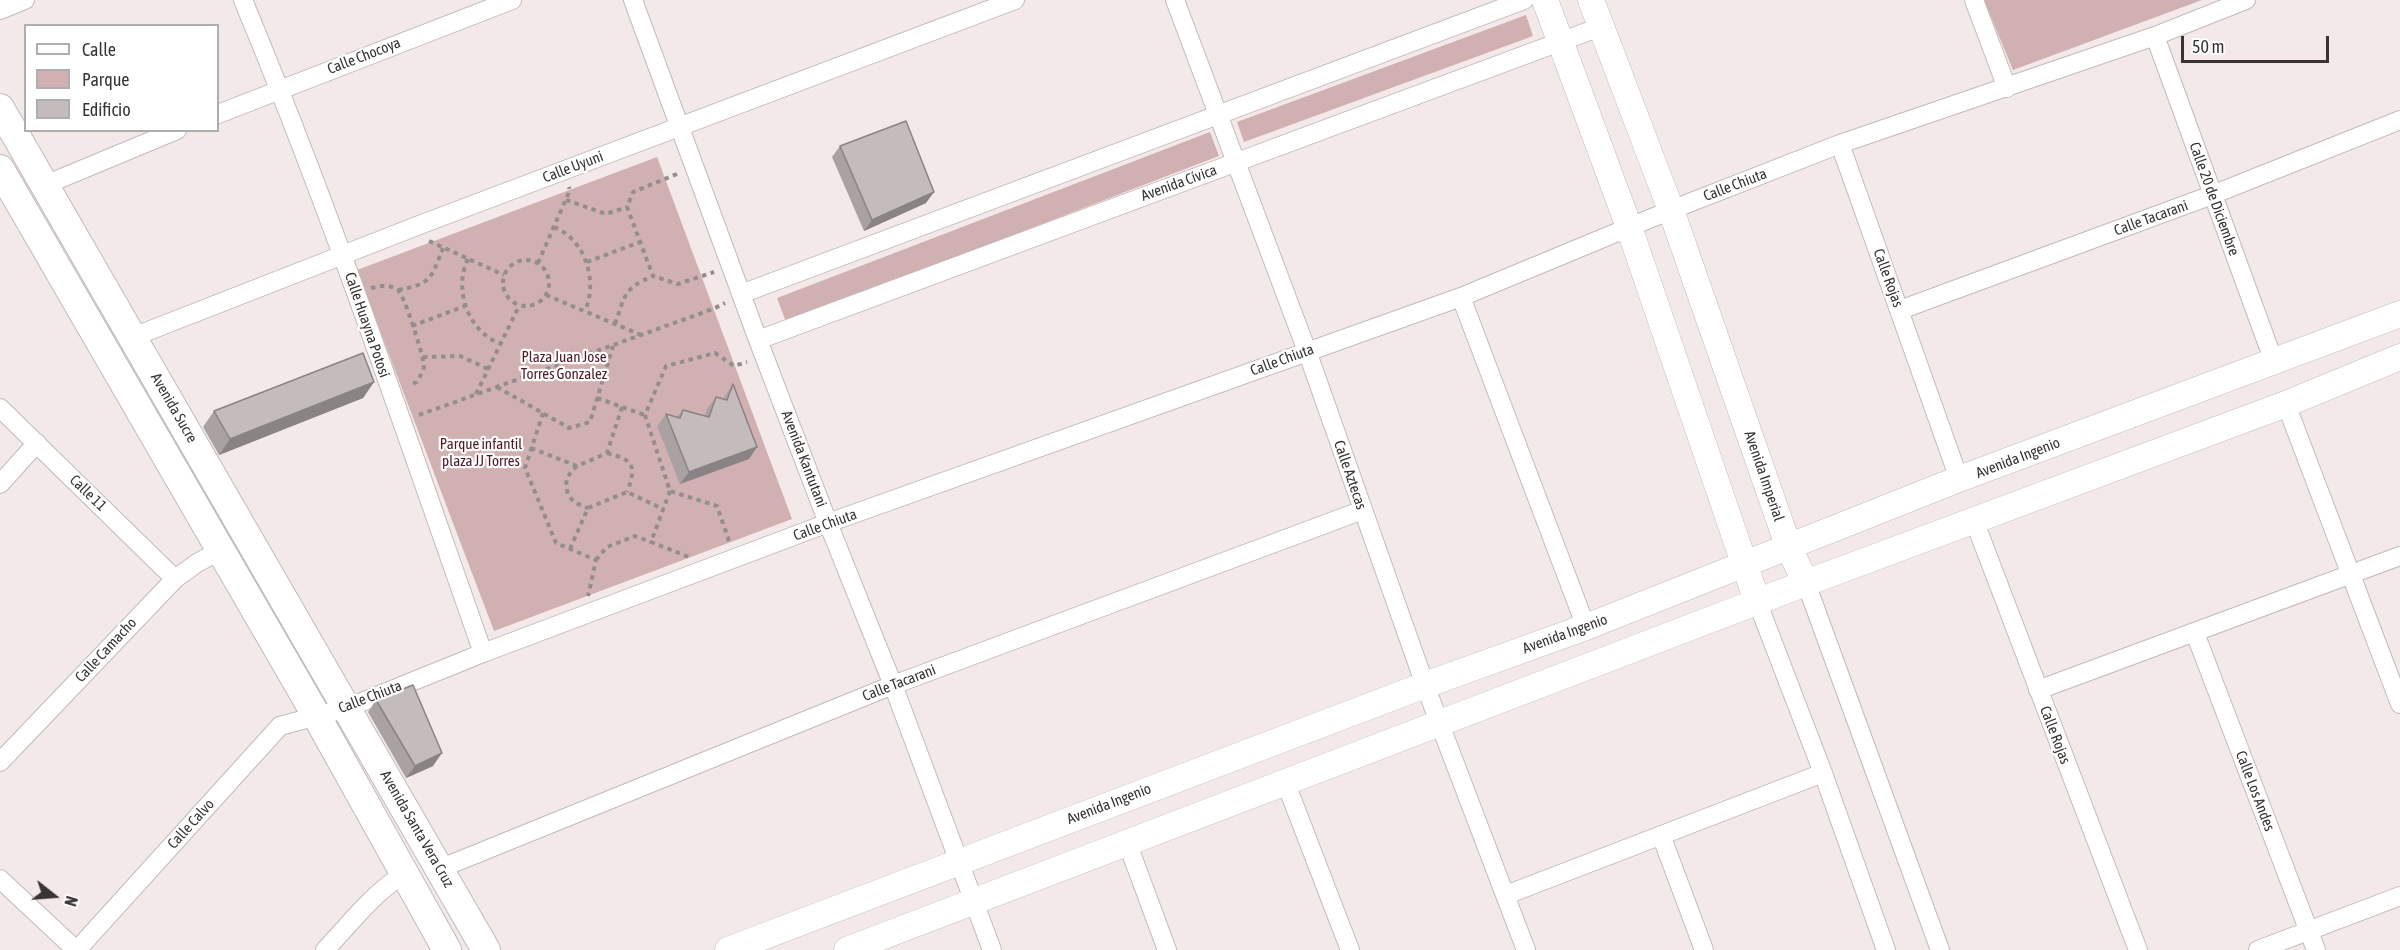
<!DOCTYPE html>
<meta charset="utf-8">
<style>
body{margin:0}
#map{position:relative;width:2400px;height:950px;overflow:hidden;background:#f3e9e9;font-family:"Asap Condensed",sans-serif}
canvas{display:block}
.legend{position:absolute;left:24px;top:24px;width:195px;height:108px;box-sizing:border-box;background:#fff;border:2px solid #afaeae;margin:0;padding:8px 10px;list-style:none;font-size:18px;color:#383434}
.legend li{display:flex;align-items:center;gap:12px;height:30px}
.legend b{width:30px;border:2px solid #afaeae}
.north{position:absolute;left:24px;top:866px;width:60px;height:60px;-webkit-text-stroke:4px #fff;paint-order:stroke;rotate:107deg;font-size:16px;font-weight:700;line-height:24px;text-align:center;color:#383434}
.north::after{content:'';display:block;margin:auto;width:21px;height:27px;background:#383434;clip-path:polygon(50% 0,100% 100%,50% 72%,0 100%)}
.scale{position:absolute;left:2181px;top:36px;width:148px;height:27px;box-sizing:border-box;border:3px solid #383434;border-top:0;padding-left:8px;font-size:18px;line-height:21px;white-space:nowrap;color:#383434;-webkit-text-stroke:4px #fff;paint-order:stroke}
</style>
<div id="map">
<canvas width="2400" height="950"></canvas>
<ul class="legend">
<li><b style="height:8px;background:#fff"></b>Calle</li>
<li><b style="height:16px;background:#d1b0b2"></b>Parque</li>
<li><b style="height:16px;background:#c4bbbc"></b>Edificio</li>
</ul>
<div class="north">N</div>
<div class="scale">50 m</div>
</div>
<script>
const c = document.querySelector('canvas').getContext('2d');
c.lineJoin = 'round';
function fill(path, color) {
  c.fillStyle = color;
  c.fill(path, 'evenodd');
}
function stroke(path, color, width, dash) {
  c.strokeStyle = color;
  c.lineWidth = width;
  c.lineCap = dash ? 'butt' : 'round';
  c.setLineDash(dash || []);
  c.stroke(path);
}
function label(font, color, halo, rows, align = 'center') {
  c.font = font + ' "Asap Condensed",sans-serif';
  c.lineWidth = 4.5;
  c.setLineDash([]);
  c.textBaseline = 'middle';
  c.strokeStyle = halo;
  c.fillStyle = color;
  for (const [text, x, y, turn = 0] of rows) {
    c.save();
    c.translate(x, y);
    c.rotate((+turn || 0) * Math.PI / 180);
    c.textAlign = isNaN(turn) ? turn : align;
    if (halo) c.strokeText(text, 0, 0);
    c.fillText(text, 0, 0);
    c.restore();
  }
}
const green = new Path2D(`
 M1984,0H2202L2013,70Z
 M1526,15L1533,36L1244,142L1237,122Z
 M1210,132L1219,156L786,322L777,298Z
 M657,157L792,519L494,631L357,270Z`);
const path = new Path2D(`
 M677,174L633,192L627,207L653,276L678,284L714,272
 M566,200L606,214L627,207
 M554,227C586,240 598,281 585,311
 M429,241L504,275
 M468,259C453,289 468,332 501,344
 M503 283a23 23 0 1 1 46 0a23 23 0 1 1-46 0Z
 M587,262L640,242
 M538,263L570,190L569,187
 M371,288C380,286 390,284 398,290C404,294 423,355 424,365C424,371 420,376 417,382L409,385
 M398,290C431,284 431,279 443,248
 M546,295L641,335
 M615,324C625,295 624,288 653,276
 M412,326L465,306
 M423,357L460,356L488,369
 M497,387L569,428L590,422L613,346
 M476,394L519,306
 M597,398L645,415
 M543,413L525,468L556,543L596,560L588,596
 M419,415L713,309L725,303
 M531,448L577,466L607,453L622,407
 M607,453C634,460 637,466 627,492
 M577,466L567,477C564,494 571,503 588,508
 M670,491L651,542L689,557
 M729,541L717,506L670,491L645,415L666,366L715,353L734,366L747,362
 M570,549L588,508L627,492L663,509
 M596,560L607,547L635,536L651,542`);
const street = new Path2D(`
 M243,0C332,214 406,434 483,653
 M633,0L758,340L828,523L893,685L992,950
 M1175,0L1307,351L1425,685L1526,950
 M1974,0L2007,88
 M0,10L25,0
 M2155,36L2274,362
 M218,114L512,0
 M1840,144L1959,479
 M45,185L177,130
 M741,294L1524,0
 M1461,297L1586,627
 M1900,310L2212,195L2400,120
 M133,337L422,224L1015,0
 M758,340L1600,27
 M2286,404L2400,704
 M0,408L175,579
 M0,484L37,443
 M1974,520L2138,950
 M1806,583L1940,950
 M1757,601L1823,773L1886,950
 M2195,633L2316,950
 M2038,690L2400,556
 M0,762L175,579L197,563L221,550
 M1285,781L1350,950
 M1661,835L1704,950
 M1127,842L1167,950
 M439,869L893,685L1363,510
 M0,879L76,950
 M1506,895L1823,773
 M77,950L280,726L347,708L483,653L828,523L1461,297L1671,210L1840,144L2155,36L2246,0
 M325,950C350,924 373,893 404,874
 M2258,950L2400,896`);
const secondary = new Path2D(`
 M1545,0L1629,227L1757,601
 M1591,0L1671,210L1789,548L1806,583
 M728,950L1425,685L1586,627L1959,479L2400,314
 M847,950L1806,583L2286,404L2400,357`);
const primary = new Path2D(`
 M0,108L486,950
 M0,169L316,715L447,950`);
const wall = new Path2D(`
 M840,146L926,203L864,231L832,157Z
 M374,382L363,398L219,455L203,427L214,411Z
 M733,384L749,459L680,484L657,426L666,414L677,417L683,410L705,416L707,409L716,397L723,399Z
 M376,700L433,766L406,778L368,712Z`);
const shadedWall = new Path2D(`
 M934,192L926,203L864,231L872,220Z
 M374,382L363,398L219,455L230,439Z
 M757,447L749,459L680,484L689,472Z
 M442,753L433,766L406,778L415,766Z`);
const building = new Path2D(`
 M906,121L934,192L872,220L840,146Z
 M363,353L374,382L230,439L214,411Z
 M733,384L757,447L689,472L666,414L680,418L683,410L709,417L716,397L727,400Z
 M413,685L442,753L415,766L376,700Z`);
const streetNames = [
 ["Calle Chocoya",364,56,-21],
 ["Calle Uyuni",573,167,-21],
 ["Avenida Cívica",1179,183,-20],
 ["Calle Chiuta",1735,185,-21],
 ["Calle 20 de Diciembre",2214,199,70],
 ["Calle Tacarani",2151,218,-20],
 ["Calle Rojas",1888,278,70],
 ["Calle Huayna Potosí",367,325,71],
 ["Calle Chiuta",1282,360,-20],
 ["Avenida Sucre",174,408,60],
 ["Avenida Ingenio",2018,458,-21],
 ["Avenida Kantutani",804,459,69],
 ["Calle Aztecas",1350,475,71],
 ["Avenida Imperial",1764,476,71],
 ["Calle 11",88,493,44],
 ["Calle Chiuta",825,525,-20],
 ["Avenida Ingenio",1565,634,-20],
 ["Calle Camacho",106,650,-47],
 ["Calle Tacarani",899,683,-21],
 ["Calle Chiuta",370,697,-21],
 ["Calle Rojas",2055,735,69],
 ["Calle Los Andes",2255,791,69],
 ["Avenida Ingenio",1109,804,-21],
 ["Calle Calvo",191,824,-48],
 ["Avenida Santa Vera Cruz",417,829,60]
];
const parkNames = [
 ["Plaza Juan Jose",564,357],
 ["Torres Gonzalez",564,374],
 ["Parque infantil",481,444],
 ["plaza JJ Torres",481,461]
];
fill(green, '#d1b0b2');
stroke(street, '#c3baba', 20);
stroke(secondary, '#c3baba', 27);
stroke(primary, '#c3baba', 30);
stroke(path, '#948d8d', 4, [4.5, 4.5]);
stroke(street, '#fff', 18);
stroke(secondary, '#fff', 26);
stroke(primary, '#fff', 28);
fill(wall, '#a9a1a2');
fill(shadedWall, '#898384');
fill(building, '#c4bbbc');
stroke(building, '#898384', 1.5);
label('15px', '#383434', '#fff', streetNames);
label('15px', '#501a23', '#fff', parkNames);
</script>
